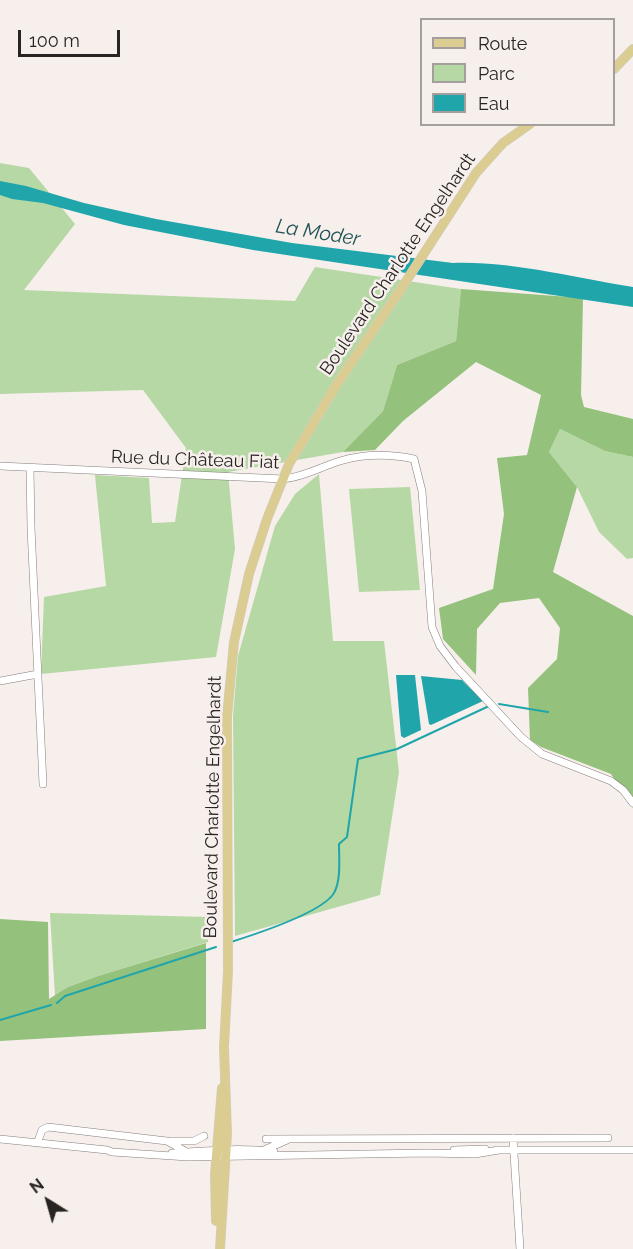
<!DOCTYPE html>
<meta charset="utf-8">
<style>
body{margin:0}
#map{position:relative;width:633px;height:1249px;overflow:hidden;background:#f7efec;font-family:Raleway,sans-serif}
canvas{display:block}
.legend{position:absolute;left:420px;top:18px;width:195px;height:108px;box-sizing:border-box;background:#f7efec;border:2px solid #a49e9c;margin:0;padding:8px 10px;list-style:none;font-size:18px;color:#272423}
.legend li{display:flex;align-items:center;gap:12px;height:30px}
.legend b{width:30px;border:2px solid #a49e9c}
.north{position:absolute;left:18px;top:1171px;width:60px;height:60px;-webkit-text-stroke:4px #f7efec;paint-order:stroke;rotate:323deg;font-size:16px;font-weight:700;line-height:24px;text-align:center;color:#272423}
.north::after{content:'';display:block;margin:auto;width:21px;height:27px;background:#272423;clip-path:polygon(50% 0,100% 100%,50% 72%,0 100%)}
.scale{position:absolute;left:18px;top:30px;width:102px;height:27px;box-sizing:border-box;border:3px solid #272423;border-top:0;padding-left:8px;font-size:18px;line-height:21px;white-space:nowrap;color:#272423;-webkit-text-stroke:4px #f7efec;paint-order:stroke}
</style>
<div id="map">
<canvas width="633" height="1249"></canvas>
<ul class="legend">
<li><b style="height:8px;background:#dbcc91"></b>Route</li>
<li><b style="height:16px;background:#b6d8a4"></b>Parc</li>
<li><b style="height:16px;background:#20a5ab"></b>Eau</li>
</ul>
<div class="north">N</div>
<div class="scale">100 m</div>
</div>
<script>
const c = document.querySelector('canvas').getContext('2d');
c.lineJoin = 'round';
function fill(path, color) {
  c.fillStyle = color;
  c.fill(path, 'evenodd');
}
function stroke(path, color, width, dash) {
  c.strokeStyle = color;
  c.lineWidth = width;
  c.lineCap = dash ? 'butt' : 'round';
  c.setLineDash(dash || []);
  c.stroke(path);
}
function label(font, color, halo, rows, align = 'center') {
  c.font = font + ' Raleway,sans-serif';
  c.lineWidth = 5;
  c.setLineDash([]);
  c.textBaseline = 'middle';
  c.strokeStyle = halo;
  c.fillStyle = color;
  for (const [text, x, y, turn = 0] of rows) {
    c.save();
    c.translate(x, y);
    c.rotate((+turn || 0) * Math.PI / 180);
    c.textAlign = isNaN(turn) ? turn : align;
    if (halo) c.strokeText(text, 0, 0);
    c.fillText(text, 0, 0);
    c.restore();
  }
}
const green = new Path2D(`
 M0,163L29,168L75,224L24,290L295,301L315,267L461,289L456,341L397,365L383,411L343,452L228,472L235,549L216,657L41,674L44,597L106,586L95,475L149,478L152,523L175,522L186,448L143,390L0,394Z
 M560,429L605,451L633,457V558L627,559L599,532L577,487L549,452Z
 M319,474L333,641H384L399,772L380,895L235,936L233,716L238,656L275,526L295,494Z
 M410,487L420,590L359,592L349,489Z
 M50,913L209,917L208,942L98,976L68,987L55,996Z`);
const forest = new Path2D(`
 M461,289L583,298L581,395L584,407L633,419V457L605,451L560,429L549,452L577,487L553,572L633,616V808L611,774L541,747L530,740L528,688L557,659L560,628L539,598L500,603L477,629L476,675L443,639L439,608L493,589L504,514L497,458L527,455L541,395L476,362L403,421L375,450L343,452L383,411L397,365L456,341Z
 M0,919L48,922L49,999L68,987L98,976L206,943V1029L0,1041Z`);
const water = new Path2D(`
 M0,181L26,186L84,203L156,219L292,243L453,263C513,261 574,278 633,287V307L253,250L124,225L43,203L12,199L0,195Z
 M396,675H415L421,730L404,738L401,736Z
 M421,676L462,680L483,701L431,725L429,724Z`);
const stream = new Path2D(`
 M499,704L548,712
 M231,942C253,935 327,911 335,891C341,878 339,858 339,844L347,837L358,759L397,749L489,706
 M57,1003L65,996L216,947
 M0,1020L51,1005`);
const minor = new Path2D(`
 M0,466L283,479C304,477 320,467 340,461C364,454 390,454 414,459L422,491L432,627L440,646L456,667L521,737L542,754L611,781L623,790L633,803
 M30,469L31,528L43,784
 M0,681L38,674
 M513,1138L520,1249
 M0,1139L107,1150L112,1152L188,1157L427,1153L475,1154L499,1150
 M266,1139L608,1138
 M38,1141L42,1130L48,1127L167,1141L185,1151
 M170,1141H194L204,1136
 M264,1150L287,1140
 M454,1150L485,1149
 M496,1150H633
 M172,1153C206,1151 239,1147 274,1152`);
const major = new Path2D(`
 M614,69L633,49
 M216,1221L215,1174L222,1088
 M220,1249L227,1134L224,1047L228,971L227,717L234,642L249,574L267,519L289,464L337,384L401,289L476,173L503,143L530,124`);
const streetNames = [
 ["Boulevard Charlotte Engelhardt",398,264,-56],
 ["Rue du Château Fiat",195,460,2],
 ["Boulevard Charlotte Engelhardt",213,807,-89]
];
const waterNames = [
 ["La Moder",318,233,9]
];
fill(green, '#b6d8a4');
fill(forest, '#94c17c');
fill(water, '#20a5ab');
stroke(stream, '#20a5ab', 2);
stroke(minor, '#857e7b', 8);
stroke(major, '#cfcfcf', 10);
stroke(minor, '#fff', 7);
stroke(major, '#dbcc91', 9);
label('18px', '#272423', '#f7efec', streetNames);
label('italic 20px', '#205356', '#f7efec', waterNames);
</script>
